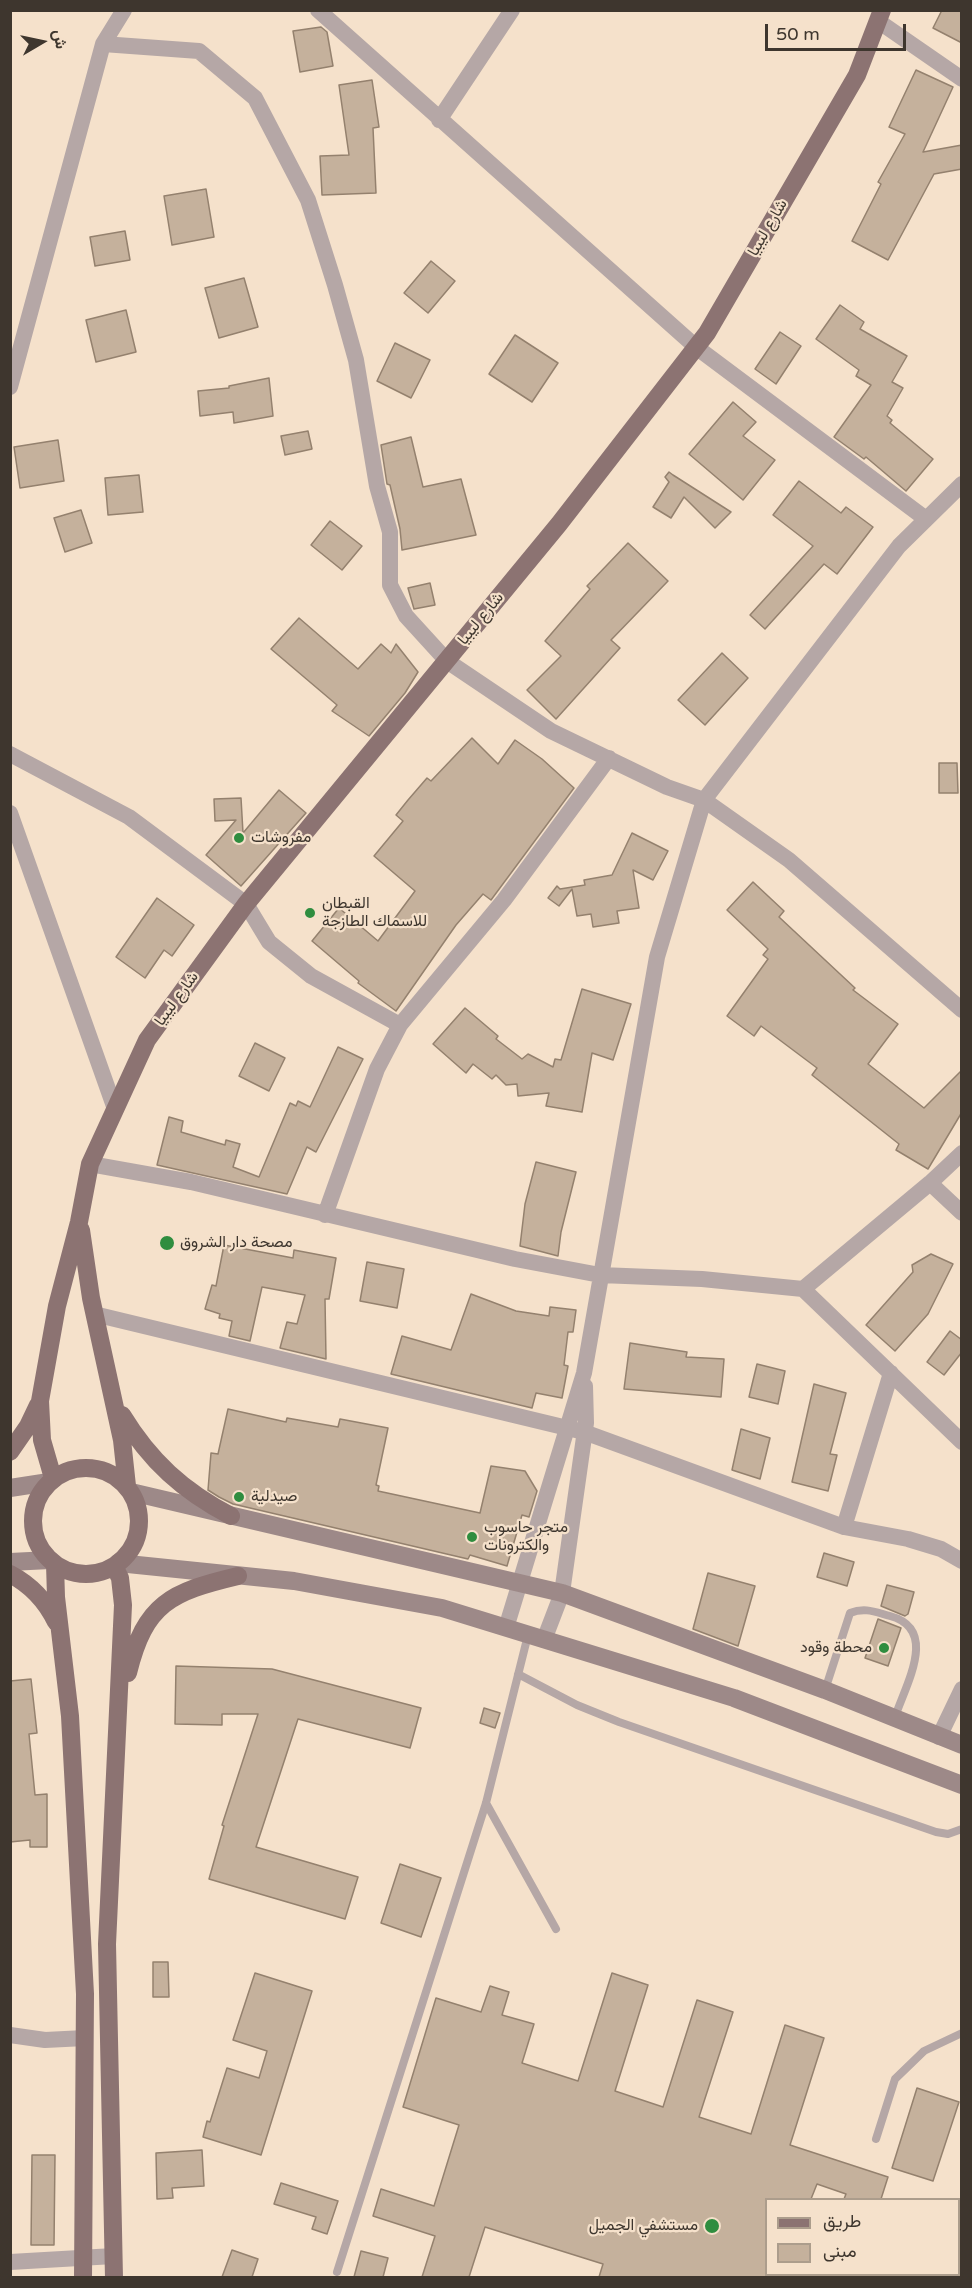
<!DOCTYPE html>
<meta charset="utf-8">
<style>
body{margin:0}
#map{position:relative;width:972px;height:2288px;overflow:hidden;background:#f5e1cb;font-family:"Varela Round",Vazirmatn,sans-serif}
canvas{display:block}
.frame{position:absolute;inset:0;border:12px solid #3e362e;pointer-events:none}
.legend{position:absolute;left:765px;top:2198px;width:195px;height:78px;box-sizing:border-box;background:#f5e1cb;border:2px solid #ac9d8c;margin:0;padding:8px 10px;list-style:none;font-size:18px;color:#3e362e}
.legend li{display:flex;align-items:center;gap:12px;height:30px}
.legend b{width:30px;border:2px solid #ac9d8c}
.north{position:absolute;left:12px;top:12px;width:60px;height:60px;-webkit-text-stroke:4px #f5e1cb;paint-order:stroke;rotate:81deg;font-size:16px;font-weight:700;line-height:24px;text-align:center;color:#3e362e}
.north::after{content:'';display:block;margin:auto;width:21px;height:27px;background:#3e362e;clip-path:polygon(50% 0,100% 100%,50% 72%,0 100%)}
.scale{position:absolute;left:765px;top:24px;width:141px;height:27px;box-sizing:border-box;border:3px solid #3e362e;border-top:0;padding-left:8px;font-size:18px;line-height:21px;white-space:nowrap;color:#3e362e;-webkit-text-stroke:4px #f5e1cb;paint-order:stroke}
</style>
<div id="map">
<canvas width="972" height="2288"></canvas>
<div class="frame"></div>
<ul class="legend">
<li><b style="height:8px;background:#8c7372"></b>طريق</li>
<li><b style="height:16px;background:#c5b19c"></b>مبنى</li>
</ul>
<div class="north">ش</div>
<div class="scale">50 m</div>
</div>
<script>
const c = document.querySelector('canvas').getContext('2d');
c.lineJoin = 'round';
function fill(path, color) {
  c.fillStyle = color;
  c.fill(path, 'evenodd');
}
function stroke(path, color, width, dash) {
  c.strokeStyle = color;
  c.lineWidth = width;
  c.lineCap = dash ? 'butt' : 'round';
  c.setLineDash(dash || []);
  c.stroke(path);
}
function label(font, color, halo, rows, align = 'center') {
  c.font = font + ' "Varela Round",Vazirmatn,sans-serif';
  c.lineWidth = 4.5;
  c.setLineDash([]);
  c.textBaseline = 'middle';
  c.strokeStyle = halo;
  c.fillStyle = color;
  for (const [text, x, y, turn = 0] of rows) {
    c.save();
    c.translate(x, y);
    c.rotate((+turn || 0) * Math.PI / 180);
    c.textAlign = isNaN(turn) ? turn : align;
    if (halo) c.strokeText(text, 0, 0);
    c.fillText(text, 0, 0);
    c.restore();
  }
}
const building = new Path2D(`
 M942,10H962V43L933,28Z
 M321,27L327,32L333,66L300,72L293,31Z
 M916,70L953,87L923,152L962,145V169L934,174L888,260L852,241L881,184L878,182L905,134L889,127Z
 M372,80L379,127L373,128L376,193L322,195L320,156L349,155L339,85Z
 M206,189L214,237L172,245L164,196Z
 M125,231L130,260L95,266L90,237Z
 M431,261L455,281L428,313L404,293Z
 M244,278L258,327L219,338L205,288Z
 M840,305L864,322L860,329L907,356L892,382L903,388L887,416L892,420L890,423L933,459L906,491L866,457L864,459L834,437L871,385L856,376L859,370L816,339Z
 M126,310L136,352L96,362L86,320Z
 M780,332L801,346L776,384L755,369Z
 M515,335L558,363L532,402L489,374Z
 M395,343L430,360L411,398L377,381Z
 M269,378L273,416L234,423L233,412L200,416L198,391L229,388V386Z
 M733,402L756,422L743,436L775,460L743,500L689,454Z
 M308,431L312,449L285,455L281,436Z
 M411,437L423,487L461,479L476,535L402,550L400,529L390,485L387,484L381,445Z
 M58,440L64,481L20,488L14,447Z
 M669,472L673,475L731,512L715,528L684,497L671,518L653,507L669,482L665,477Z
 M139,475L143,512L108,515L105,478Z
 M799,481L841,513L846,507L873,527L837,574L824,564L765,629L750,615L813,546L773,515Z
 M81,510L92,543L65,552L54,518Z
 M330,521L362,546L342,570L311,545Z
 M628,543L668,581L611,640L620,648L556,719L527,690L561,656L545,641L590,589L587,586Z
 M430,583L435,605L414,609L408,588Z
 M299,618L358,669L381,644L391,653L396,644L418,672L405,693L369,736L332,711L337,705L271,649Z
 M722,653L748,678L705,725L678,700Z
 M472,738L498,764L515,740L542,759L574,788L491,900L483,894L456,925L396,1011L358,983L359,981L312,941L339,908L378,941L415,891L374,856L403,821L396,815L408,800L427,778L431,781Z
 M939,763H957L958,793H939Z
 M279,790L306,813L241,886L206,855L236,820L215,821L214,799L241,798L243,833Z
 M632,833L668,851L653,880L633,870L639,908L617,911L619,923L593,927L591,914L577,916L572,889L559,906L548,898L557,886L560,889L585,885L584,880L612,875Z
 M753,882L784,911L779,917L855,988L853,990L898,1024L868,1064L924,1108L962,1070V1112L928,1169L896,1150L899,1144L812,1075L817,1068L761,1026L754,1036L727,1016L768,959L763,955L768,949L727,910Z
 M157,898L194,925L172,956L164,950L145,978L116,957Z
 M582,989L631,1004L613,1060L592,1053L582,1112L546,1106L549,1093L518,1096L517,1084L506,1085L496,1075L492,1079L473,1064L466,1073L433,1044L465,1008L498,1036L496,1039L522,1059L528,1054L553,1067L555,1059L561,1060Z
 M255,1043L285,1058L269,1091L239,1076Z
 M338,1047L363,1059L316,1152L307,1147L287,1194L157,1165L169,1117L183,1121L181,1132L225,1145L226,1140L240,1144L233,1167L259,1177L290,1103L296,1106L298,1101L310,1107Z
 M536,1162L576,1172L561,1232L558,1256L520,1246L525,1204Z
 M224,1245L293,1258L294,1250L336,1258L329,1299H325L326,1359L280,1348L287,1322L297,1324L305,1295L262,1287L250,1341L229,1336L232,1321L219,1318L220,1314L205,1309L212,1285L216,1286Z
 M931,1254L953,1264L928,1314L895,1351L866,1325L913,1272L912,1265Z
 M367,1262L404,1269L397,1308L360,1301Z
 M471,1294L516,1311L549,1316L550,1307L576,1310L573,1332H568L564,1365L568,1366L562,1398L536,1393L532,1408L391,1374L402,1336L451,1350Z
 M950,1331L962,1340V1352L944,1375L927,1362Z
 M630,1343L687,1352L686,1357L724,1359L721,1397L624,1389Z
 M757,1364L785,1371L778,1404L749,1397Z
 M814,1384L846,1393L830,1454L837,1455L828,1491L792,1482Z
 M228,1409L286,1422L287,1418L338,1427L340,1419L388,1428L376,1485L379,1486L378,1491L480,1513L491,1466L525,1471L537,1491L529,1517L522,1515L507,1566L470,1555L468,1559L233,1504L219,1497L208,1490L211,1453L218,1454Z
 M741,1429L770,1438L760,1479L732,1470Z
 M824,1553L854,1562L847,1586L817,1577Z
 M708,1573L755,1586L738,1646L693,1629Z
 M887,1585L914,1592L908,1614L905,1616L881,1606Z
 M878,1619L901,1628L888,1666L865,1658Z
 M176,1666L272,1669L421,1708L410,1748L298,1719L256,1847L358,1877L345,1919L209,1879L224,1826L222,1825L258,1714H222V1725L175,1724Z
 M31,1679L37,1733L29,1734L35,1795L47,1794V1847H30V1840L10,1842V1681Z
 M484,1708L500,1713L495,1728L480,1723Z
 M400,1864L441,1878L421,1937L381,1923Z
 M153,1962H168L169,1997H153Z
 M255,1973L312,1991L261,2155L203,2137L207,2121L210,2122L227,2068L259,2078L267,2051L233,2040Z
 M612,1973L648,1985L615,2091L663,2107L697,2000L733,2012L699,2117L751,2134L785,2025L824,2038L790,2145L888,2177L881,2199H844L846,2194L817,2184L811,2199H766V2277H599L603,2264L485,2227L469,2277H422L435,2236L373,2216L381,2189L434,2206L459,2125L403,2107L436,1998L481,2012L490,1986L509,1992L502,2015L534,2024L522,2063L578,2081Z
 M917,2088L959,2102L933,2181L892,2168Z
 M202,2150L204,2186L172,2188L173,2198L157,2199L156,2153Z
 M32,2155H55L54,2245H31Z
 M281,2183L338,2201L327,2234L312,2229L316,2217L274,2204Z
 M232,2250L258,2259L252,2277H222Z
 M361,2251L388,2258L383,2277H354Z`);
const lane = new Path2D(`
 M518,1674L577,1705L619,1722L936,1832L948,1834L962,1829
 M825,1690L850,1613C865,1607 875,1612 890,1616C939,1629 906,1684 895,1717
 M486,1803L556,1929
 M876,2139L895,2079L924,2051L962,2033
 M337,2272L486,1803L528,1635`);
const street = new Path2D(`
 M318,10L696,347L926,519
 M878,21L962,79
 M103,44L199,51L255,98L308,200L335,285L356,360L377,486L390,532V585L406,616L447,661L551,731L667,787L704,800L789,860L962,1010
 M439,120L512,10
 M10,387L103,44L124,10
 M10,754L129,817L246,904L269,942L311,976L400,1025
 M10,813L115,1109
 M90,1164L191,1182L515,1259L600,1275L702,1279L803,1289L962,1442
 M930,1183L962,1213
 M325,1215L377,1069L400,1025L504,900L609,758
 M803,1289L930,1183L962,1153
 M94,1314L584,1432L844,1527L908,1539L941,1549L962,1561
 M844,1527L891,1373
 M506,1628L584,1373L657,957L704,800L899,546L962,484
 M544,1640L562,1593L586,1423L585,1386
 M939,1737L962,1689
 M10,2035L45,2040L85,2038
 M10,2262L114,2256`);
const secondary = new Path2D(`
 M10,1488L49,1482
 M131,1492L562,1593L825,1690L962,1745
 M10,1562L50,1560
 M118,1563L294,1581L442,1608L734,1698L962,1785`);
const primary = new Path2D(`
 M81,1230L91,1298L122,1440L127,1486
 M122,1415C150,1461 183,1491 231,1516
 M10,1452L28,1426L38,1405
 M33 1521a53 53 0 1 1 106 0a53 53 0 1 1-106 0Z
 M53,1478L42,1440L40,1401L57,1306L79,1222L90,1164L147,1040L246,904L559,524L707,333L857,75L882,10
 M55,1564L56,1597L70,1716L85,1994L83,2278
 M114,1566L120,1578L123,1605L107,1944L114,2278
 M10,1574C31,1585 46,1601 56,1622
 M128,1673C145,1603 171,1592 238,1576`);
const markers = [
 [239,838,6,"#2f8d3f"],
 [310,913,6,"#2f8d3f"],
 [167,1243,8,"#2f8d3f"],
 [239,1497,6,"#2f8d3f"],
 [472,1537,6,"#2f8d3f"],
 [884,1648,6,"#2f8d3f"],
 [712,2226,8,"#2f8d3f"]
];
const streetNames = [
 ["شارع ليبيا",768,228,-60],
 ["شارع ليبيا",481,619,-51],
 ["شارع ليبيا",177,999,-54]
];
const poiNames = [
 ["مفروشات",251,838],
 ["القبطان",322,904],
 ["للاسماك الطازجة",322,922],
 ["مصحة دار الشروق",180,1243],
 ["صيدلية",251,1497],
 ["متجر حاسوب",484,1528],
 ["والكترونات",484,1546],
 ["محطة وقود",872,1648,"right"],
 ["مستشفي الجميل",698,2226,"right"]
];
fill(building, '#c5b19c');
stroke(building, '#94816e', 1.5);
stroke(lane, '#b5a7a6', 8);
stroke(street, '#b5a7a6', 16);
stroke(secondary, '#9d8988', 18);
stroke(primary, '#8c7372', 18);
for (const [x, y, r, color] of markers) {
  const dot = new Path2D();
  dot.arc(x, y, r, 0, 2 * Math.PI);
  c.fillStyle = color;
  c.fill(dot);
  stroke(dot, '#f5e1cb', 2);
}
label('16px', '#3e362e', '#f5e1cb', streetNames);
label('16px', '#3e362e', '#f5e1cb', poiNames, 'left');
</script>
